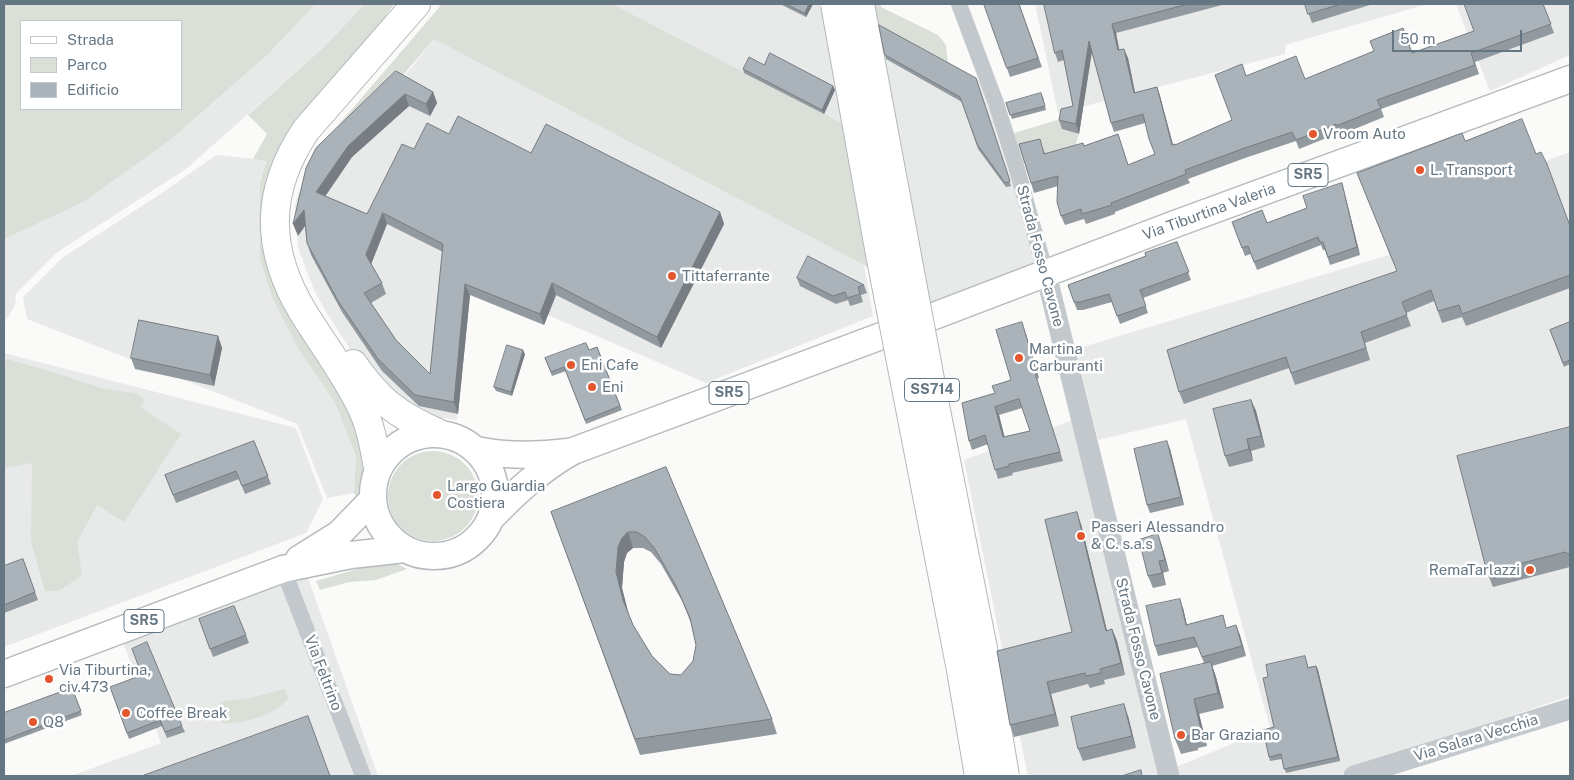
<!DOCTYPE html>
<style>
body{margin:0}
#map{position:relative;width:1574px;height:780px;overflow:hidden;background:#fafaf8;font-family:"Public Sans",sans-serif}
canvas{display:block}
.frame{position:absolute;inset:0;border:5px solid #657683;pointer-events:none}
.legend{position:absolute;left:20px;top:20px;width:162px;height:90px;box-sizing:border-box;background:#fff;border:1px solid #c1c8cd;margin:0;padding:6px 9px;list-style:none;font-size:15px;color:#657683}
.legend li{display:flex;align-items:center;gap:10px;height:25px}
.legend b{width:25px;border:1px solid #c1c8cd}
.scale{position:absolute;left:1392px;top:30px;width:130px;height:22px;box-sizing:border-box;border:2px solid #657683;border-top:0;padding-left:6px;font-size:15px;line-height:18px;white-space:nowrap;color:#657683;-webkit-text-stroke:4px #fff;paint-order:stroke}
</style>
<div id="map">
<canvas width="1574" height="780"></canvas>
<div class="frame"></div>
<ul class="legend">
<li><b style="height:6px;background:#fff"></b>Strada</li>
<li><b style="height:14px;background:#dadfd7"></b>Parco</li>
<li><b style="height:14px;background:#aab3b9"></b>Edificio</li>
</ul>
<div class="scale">50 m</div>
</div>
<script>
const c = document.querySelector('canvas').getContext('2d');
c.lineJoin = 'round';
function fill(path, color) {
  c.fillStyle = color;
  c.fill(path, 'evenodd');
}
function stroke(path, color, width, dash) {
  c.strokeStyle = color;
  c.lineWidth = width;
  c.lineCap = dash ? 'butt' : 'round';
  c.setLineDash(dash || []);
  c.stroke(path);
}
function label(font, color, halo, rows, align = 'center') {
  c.font = font + ' "Public Sans",sans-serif';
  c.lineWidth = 5;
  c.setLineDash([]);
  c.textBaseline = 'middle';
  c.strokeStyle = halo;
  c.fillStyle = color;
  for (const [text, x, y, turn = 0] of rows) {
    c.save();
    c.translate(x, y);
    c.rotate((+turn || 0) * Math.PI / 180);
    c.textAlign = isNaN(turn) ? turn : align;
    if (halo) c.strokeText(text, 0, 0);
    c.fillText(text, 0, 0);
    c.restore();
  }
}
const built = new Path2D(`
 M4,4H365L324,47L186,169L56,253L16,294L15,305L4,324ZM21,21H181V109H21Z
 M612,4H830L985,83L1020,190L1036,269L929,309Z
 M1035,4H1428L1285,45V54L1058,113Z
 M1456,4H1570V55L1490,91Z
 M434,39L864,265L873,316L706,383L471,282L457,420L443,418L422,419L352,352L326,312L314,290L298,248L295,204L313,180L412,67Z
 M1570,152V696L1448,737L1343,776H1179L1176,767L1270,728L1186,419L1098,440L1076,349L1389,255L1364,172L1479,186Z
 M216,155L266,160L260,183L259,217L260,258L299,350L335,403L356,456L354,493L327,498L297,424L27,319L23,297L62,258L168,189Z
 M4,353L296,428L323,499L306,533L4,647Z
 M1073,420L1165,776H1028L964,460Z
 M306,572L378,776H71L161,743L121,637Z`);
const green = new Path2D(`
 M4,4H315L268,54L170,140L83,202L4,239ZM21,21H181V109H21Z
 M365,4H394L356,58L268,201L369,457L360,478L358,500L354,493L356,456L335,403L299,350L272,297L260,258L259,217L260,183L266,161L253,159L267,134L248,115L324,47Z
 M442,4H612L903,155L929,309L864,265L434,39L313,180L295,204L313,158L329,136Z
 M830,4H880L881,7L938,35L946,45L948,63Z
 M1064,118L1062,129L1079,134L1073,153L1045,157L1023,163L1014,133Z
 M7,359L53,372L101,388L138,394L145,400L140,407L181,434L124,522L97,505L77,542L82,575L59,591H45L31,541L32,463L4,468V364Z
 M388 496a45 45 0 1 1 90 0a45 45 0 1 1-90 0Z
 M392,561L407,569L376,580L349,582L320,590L316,581L371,565Z
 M284,689L289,698C274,715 246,724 223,723L219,719L218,705L224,701L251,698Z`);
const minor = new Path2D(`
 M959,4L996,103L1017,169L1046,274
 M283,569L363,776`);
const tertiary = new Path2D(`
 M1046,274L1169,776
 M1354,776L1570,709`);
const primary = new Path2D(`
 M934,316L1175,224L1570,79
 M373 495a61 61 0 1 1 122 0a61 61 0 1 1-122 0Z
 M476,450C506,456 537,456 568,452
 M491,518C516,492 541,469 573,451L884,335
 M299,559L339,534L372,500
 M4,674L283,569L351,555L405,549`);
const trunk = new Path2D(`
 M353,364C379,401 397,415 438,433
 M378,468C374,447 371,426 361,406C345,373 322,343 303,312C265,249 265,191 306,130L416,4`);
const trunkBridge = new Path2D(`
 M835,4L880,254L961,670L979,776
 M860,4L932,390L987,669L1005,776`);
const wall = new Path2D(`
 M780,4H813L806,17Z
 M984,4H1019L1042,67L1010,77Z
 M1044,4H1226L1116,33L1119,50L1128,58L1135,93L1157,87L1160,96L1173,144L1175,145L1232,120L1246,76L1305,79L1412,53L1474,31L1543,4L1554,33L1475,62L1479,74L1381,109L1384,117L1340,135L1339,133L1299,149L1296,141L1245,158L1188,179L1190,183L1115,212V214L1086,224L1084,219L1065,225L1061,216L1058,186L1034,193L1031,183L1043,148L1045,154L1084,146L1118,134L1128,165L1155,154L1145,123L1114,132L1111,123L1092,52L1079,134L1062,129L1059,120L1073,106L1064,60L1058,62L1055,53Z
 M1305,4H1373L1312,23Z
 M885,55L976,78L1011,186L1006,187L978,149L962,102L886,59Z
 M764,65L833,86L835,90L824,114L744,73L743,69Z
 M396,71L433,92L437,103L430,116L409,106L352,157L325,196L367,214L414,149L449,134L531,153L720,212L724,224L661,348L556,295L544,325L470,295L458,414L419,406L382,371L342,312L311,255L307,243L305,225L298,236ZM387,224L443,252L430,374L396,340L371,303L386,294L382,283L371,264Z
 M1043,97L1046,110L1012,119L1006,103Z
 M1465,141L1536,154L1570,226V288L1466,326L1462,317L1442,323L1434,301L1406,313L1411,326L1365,343L1370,360L1295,385L1289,368L1184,404L1179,392L1397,271L1357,173Z
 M1342,183L1360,255L1330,265L1325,250H1323L1321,245L1257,270L1251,254L1245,256L1232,222L1267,223L1307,208Z
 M1177,242L1191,280L1143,298L1148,313L1120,324L1112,302L1083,310H1077L1068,285L1146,256Z
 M797,278L864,285L867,293L861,295L863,302L850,306L848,300L836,304L800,286Z
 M1570,322V364L1564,367L1550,330Z
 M1025,331L1039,378L1037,379L1063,461L1012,473L1013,475L998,479L988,444L972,450L969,441L995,393L1011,380ZM1022,408L1030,431L1004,437L999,415Z
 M218,336L222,348L214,386L135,369L131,358Z
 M597,347L622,410L586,424L566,371L552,376L545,358L589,350Z
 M525,354L512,396L496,391L494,387Z
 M1251,400L1256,411L1265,447L1251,451L1253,461L1229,467L1225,456Z
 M1570,427V567L1493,587L1487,572Z
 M254,441L271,484L245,494L239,479L176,503L165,475Z
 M1170,449L1184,505L1150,513L1147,505Z
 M666,467L772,719L777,734L640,755L551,512ZM633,548H643L651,552L661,564L682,601L691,623L696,645L693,661L681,675L670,674L652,656L633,625L628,613L622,588L624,562L627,553Z
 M1081,524L1107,631L1112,629L1117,641L1125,675L1104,680L1105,684L1090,688L1088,684L1051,694L1059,726L1014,737L1010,725L1072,632Z
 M1162,546L1169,571L1163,573L1166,585L1153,588L1148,576Z
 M23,559L38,600L4,613V566Z
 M1183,608L1187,625L1227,628L1236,625L1246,656L1212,666L1216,677L1224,708L1199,714L1207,746L1198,748V750L1181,754L1175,739L1204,663L1198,647L1158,656L1155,646Z
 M199,619L246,635L249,643L213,657Z
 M1305,656L1308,667L1316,666L1318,670L1340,761L1286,773L1282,759L1270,761L1269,757L1274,727L1268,677Z
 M110,687L182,726L185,732L167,738L162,726L129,739Z
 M72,688L82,715L4,744V713Z
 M1128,716L1136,748L1083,761L1078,749Z`);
const shadedWall = new Path2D(`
 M809,4H813L806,17L805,13Z
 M1112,24L1116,33L1121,59L1118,50Z
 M1089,41L1092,50L1079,134L1076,124Z
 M1124,49L1128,58L1137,102L1134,93Z
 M833,86L835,90L824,114L822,110Z
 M1157,87L1160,96L1175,154L1172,145Z
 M433,92L437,103L430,116L426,104Z
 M405,94L409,106L352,157L320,204L316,192L348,146Z
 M1342,183L1360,255L1357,247Z
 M304,210L308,222L298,236L293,224Z
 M720,212L724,224L661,348L657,337Z
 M383,213L387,224L370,267L366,255Z
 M552,283L556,295L544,325L540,314Z
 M465,284L470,295L458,414L454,402Z
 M1022,322L1025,331L1039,378L1036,370Z
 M218,336L222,348L214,386L210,375Z
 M523,350L525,354L512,396L511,392Z
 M1251,400L1256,411L1265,447L1261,436Z
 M995,407L999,415L1007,446L1003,437Z
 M1247,439L1251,451L1253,461L1249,449Z
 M1167,441L1170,449L1184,505L1181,497Z
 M1077,512L1081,524L1110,643L1106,631Z
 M628,532L633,548L627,553L624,562L622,588L629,615L623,600L616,572L618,547L622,538Z
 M1158,534L1162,546L1169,571L1165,560Z
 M1159,561L1163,573L1166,585L1162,573Z
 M1180,599L1183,608L1189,635L1186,625Z
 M1236,625L1240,635L1246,656L1242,646Z
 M1112,629L1117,641L1125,675L1121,663Z
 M1211,662L1216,677L1224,708L1218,693Z
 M1316,666L1318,670L1340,761L1338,757Z
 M1047,682L1051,694L1059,726L1055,714Z
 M1194,699L1199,714L1207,746L1201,730Z
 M1124,704L1128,716L1136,748L1132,736Z`);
const building = new Path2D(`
 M786,4H809L805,13Z
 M984,4H1019L1038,58L1007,68Z
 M1044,4H1188L1112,24L1118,50L1124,49L1134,93L1157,87L1172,145L1175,144V145L1232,120L1215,75L1242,64L1246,76L1296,56L1305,79L1374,51L1370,41L1403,28L1412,53L1474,31L1464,4H1543L1551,24L1471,53L1475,65L1377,100L1381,108L1336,126V124L1296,140L1292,132L1242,149L1185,170L1186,174L1111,203L1112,205L1082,214L1081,209L1061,216L1057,202L1058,176L1031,183L1019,144L1040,139L1044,154L1083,143L1084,146L1118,134L1128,165L1155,154L1149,139L1143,114L1111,123L1089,41L1076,124L1059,120L1061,109L1073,106L1062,50L1055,53Z
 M1305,4H1341L1308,14Z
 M879,25L976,78L1010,181L1005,183L977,144L960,97L885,55Z
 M770,53L833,86L822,110L743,69L749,57L764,65Z
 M396,71L433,92L426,104L405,94L348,146L316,192L367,214L402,144L414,149L427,123L449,134L458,116L531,153L546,124L720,212L657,337L552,283L540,314L465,284L454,402L415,395L378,359L338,301L307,243L304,210L293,224L306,168L316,148ZM383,213L443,244L430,374L396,340L364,293L382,283L366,255Z
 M1041,93L1045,106L1010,115L1006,103Z
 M1522,119L1536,154L1541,152L1547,164L1570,226V275L1462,314L1459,305L1438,311L1431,290L1402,302L1407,315L1361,332L1366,348L1291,373L1286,357L1179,392L1167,350L1397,271L1357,173L1462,133L1465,141Z
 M1342,183L1357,247L1328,257L1323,242H1320L1318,237L1254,262L1248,246L1242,248L1232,222L1262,210L1267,223L1307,208L1303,196Z
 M1177,242L1189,272L1140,290L1146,306L1117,316L1109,294L1080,302H1074L1068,285L1146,256L1145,253Z
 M808,256L864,285L858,287L860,294L847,298L845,292L833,296L797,278Z
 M139,320L218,336L210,375L131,358Z
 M1022,322L1036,370H1034L1060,452L1009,464V466L995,470L985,435L969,441L962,403L995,393L992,386L1011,380L996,330ZM1019,399L1030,431L1003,437L995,407Z
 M1570,322V360L1563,363L1550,330Z
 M586,343L589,350L597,347L620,406L585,420L564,367L551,372L545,358Z
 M507,345L523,350L511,392L494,387Z
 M1251,400L1261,436L1247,439L1249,449L1225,456L1213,409Z
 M1570,427V555L1565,552L1487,572L1457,456Z
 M254,441L268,476L242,486L236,471L173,495L165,475Z
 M1167,441L1181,497L1147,505L1134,449Z
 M666,467L772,719L635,739L551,512ZM628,532H637L645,537L655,549L676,586L690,618L696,645L693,661L681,675L670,674L652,656L633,625L623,600L616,572L618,547L622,538Z
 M1077,512L1106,631L1112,629L1121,663L1100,669L1101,673L1086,676L1085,673L1047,682L1055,714L1010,725L997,651L1072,632L1045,520Z
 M1158,534L1165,560L1159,561L1162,573L1148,576L1139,540Z
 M23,559L35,592L4,605V566Z
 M1180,599L1186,625L1223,615L1226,628L1236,625L1242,646L1202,657L1194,637L1155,646L1146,606Z
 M234,606L246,635L210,649L199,619Z
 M147,642L182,726L165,732L160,720L127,733L110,687L142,675L132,649Z
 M1305,656L1308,668L1316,666L1338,757L1284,769L1281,754L1269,757L1263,730L1274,727L1263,678L1268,677L1266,665Z
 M1211,662L1218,693L1194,699L1201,730L1192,733L1193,735L1175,739L1160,674Z
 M72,688L81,711L4,740V713Z
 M1124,704L1132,736L1078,749L1071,717Z
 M308,716L330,776H142Z
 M1141,770L1142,776H1122Z`);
const markers = [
 [1313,134,5,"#e4572e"],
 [1420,170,5,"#e4572e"],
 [672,276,5,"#e4572e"],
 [1019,358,5,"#e4572e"],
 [571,365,5,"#e4572e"],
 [592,387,5,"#e4572e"],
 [437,495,5,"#e4572e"],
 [1081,536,5,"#e4572e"],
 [1530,570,5,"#e4572e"],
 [49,679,5,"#e4572e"],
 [126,713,5,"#e4572e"],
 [33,722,5,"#e4572e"],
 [1181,735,5,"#e4572e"]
];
const shields = [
 [1308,175,40],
 [932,390,55],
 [729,393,40],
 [144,621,40]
];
const shieldNames = [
 ["SR5",1308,175],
 ["SS714",932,390],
 ["SR5",729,393],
 ["SR5",144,621]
];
const poiNames = [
 ["Vroom Auto",1323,134],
 ["L. Transport",1430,170],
 ["Tittaferrante",682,276],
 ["Martina",1029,349],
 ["Carburanti",1029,366],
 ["Eni Cafe",581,365],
 ["Eni",602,387],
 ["Largo Guardia",447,486],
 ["Costiera",447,503],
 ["Passeri Alessandro",1091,527],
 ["& C. s.a.s",1091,544],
 ["RemaTarlazzi",1520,570,"right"],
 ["Via Tiburtina,",59,670],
 ["civ.473",59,687],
 ["Coffee Break",136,713],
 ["Q8",43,722],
 ["Bar Graziano",1191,735]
];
const streetNames = [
 ["Via Tiburtina Valeria",1209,212,-20],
 ["Strada Fosso Cavone",1040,256,75],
 ["Strada Fosso Cavone",1138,649,76],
 ["Via Feltrino",323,673,69],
 ["Via Salara Vecchia",1476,738,-17]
];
fill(built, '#e8e9e9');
fill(green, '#dadfd7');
stroke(primary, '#b5babe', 29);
stroke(trunk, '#b4b9bd', 30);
stroke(minor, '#c3c8cc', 16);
stroke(tertiary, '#c3c8cc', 21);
stroke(primary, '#fff', 26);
stroke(trunk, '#fff', 28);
stroke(trunkBridge, '#b4b9bd', 30, []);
stroke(trunkBridge, '#fff', 28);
fill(wall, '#929a9f');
fill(shadedWall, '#777d82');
fill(building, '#aab3b9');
stroke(building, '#777d82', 1);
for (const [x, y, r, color] of markers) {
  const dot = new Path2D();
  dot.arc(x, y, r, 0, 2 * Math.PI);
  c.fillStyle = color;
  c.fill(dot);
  stroke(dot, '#fff', 2);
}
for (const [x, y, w] of shields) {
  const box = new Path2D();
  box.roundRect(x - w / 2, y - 11.5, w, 23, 4);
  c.fillStyle = '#fff';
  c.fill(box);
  stroke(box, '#657683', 1);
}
label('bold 14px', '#657683', null, shieldNames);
label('15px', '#657683', '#fff', poiNames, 'left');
label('15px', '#657683', '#fff', streetNames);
</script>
